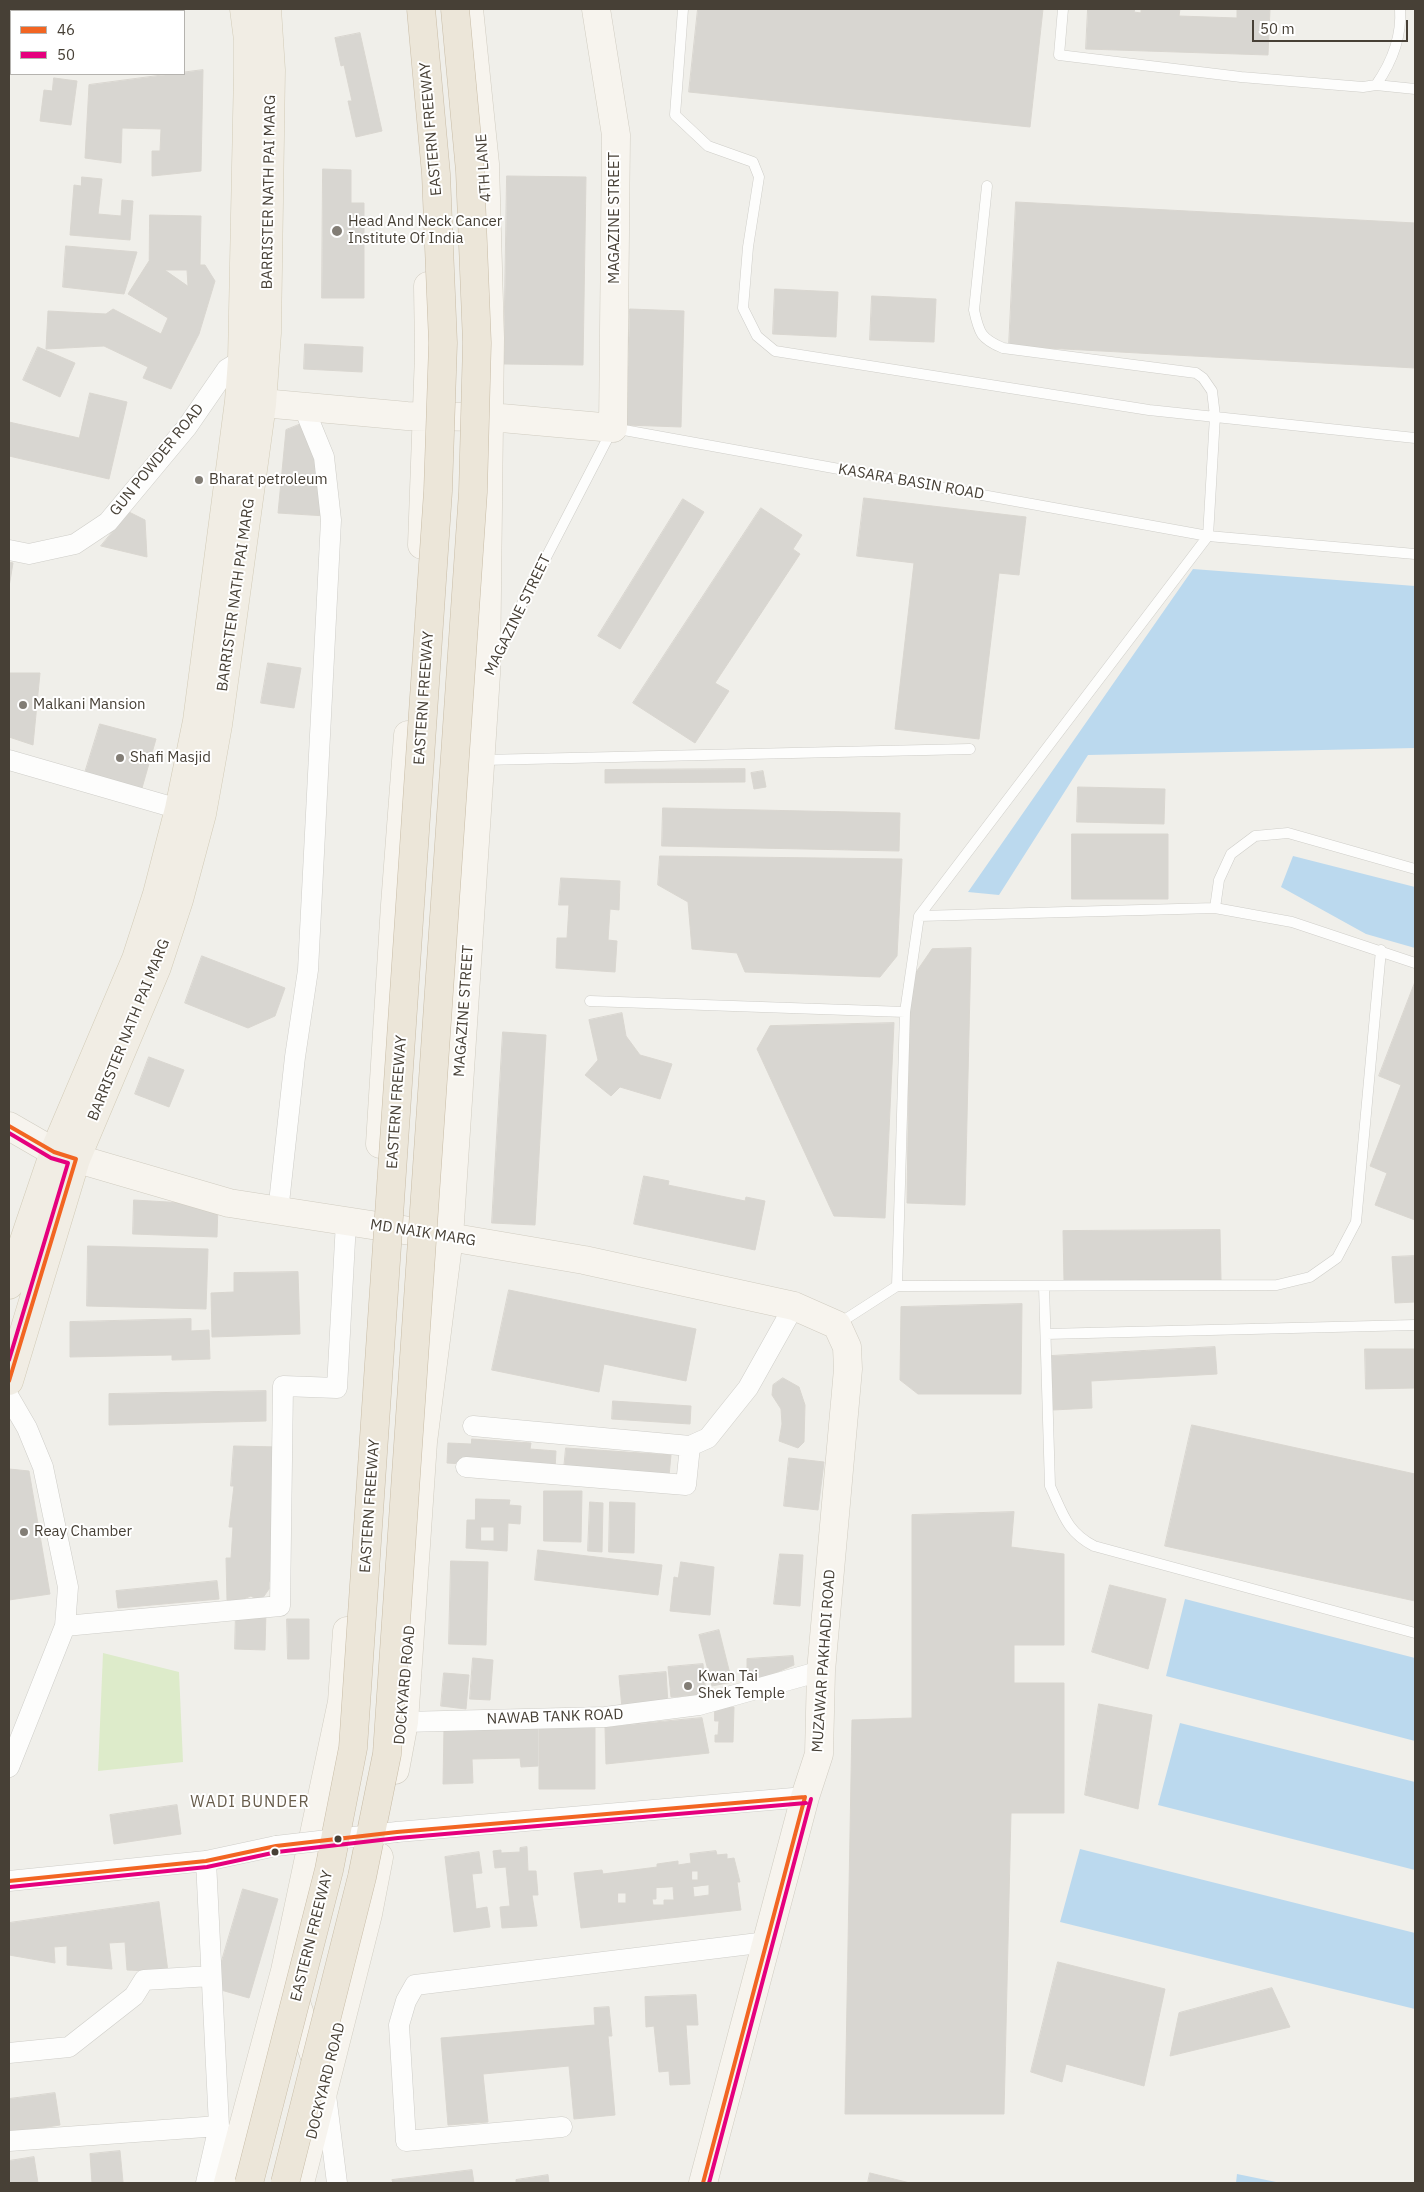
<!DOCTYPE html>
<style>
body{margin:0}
#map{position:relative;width:1424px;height:2192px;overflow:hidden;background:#f0efea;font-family:"IBM Plex Sans",sans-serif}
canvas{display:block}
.frame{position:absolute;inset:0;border:10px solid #474036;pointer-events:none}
.legend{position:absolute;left:10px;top:10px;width:175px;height:65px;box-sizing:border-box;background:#fff;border:1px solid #b5b3af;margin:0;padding:6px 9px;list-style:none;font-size:15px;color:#474036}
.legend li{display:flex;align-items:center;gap:10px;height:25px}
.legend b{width:25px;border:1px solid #b5b3af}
.scale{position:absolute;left:1252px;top:20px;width:156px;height:22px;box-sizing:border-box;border:2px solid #474036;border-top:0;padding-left:6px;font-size:15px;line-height:18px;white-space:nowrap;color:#474036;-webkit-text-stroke:4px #fff;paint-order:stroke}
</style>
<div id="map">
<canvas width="1424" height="2192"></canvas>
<div class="frame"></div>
<ul class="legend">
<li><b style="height:6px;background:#f26522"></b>46</li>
<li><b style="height:6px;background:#e5007d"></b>50</li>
</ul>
<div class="scale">50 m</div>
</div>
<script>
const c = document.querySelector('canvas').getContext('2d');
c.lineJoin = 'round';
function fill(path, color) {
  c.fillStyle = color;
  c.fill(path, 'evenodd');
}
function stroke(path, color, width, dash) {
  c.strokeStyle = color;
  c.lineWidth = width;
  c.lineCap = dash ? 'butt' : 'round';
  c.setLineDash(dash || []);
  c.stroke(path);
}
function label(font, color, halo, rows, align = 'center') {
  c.font = font + ' "IBM Plex Sans",sans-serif';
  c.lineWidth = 4;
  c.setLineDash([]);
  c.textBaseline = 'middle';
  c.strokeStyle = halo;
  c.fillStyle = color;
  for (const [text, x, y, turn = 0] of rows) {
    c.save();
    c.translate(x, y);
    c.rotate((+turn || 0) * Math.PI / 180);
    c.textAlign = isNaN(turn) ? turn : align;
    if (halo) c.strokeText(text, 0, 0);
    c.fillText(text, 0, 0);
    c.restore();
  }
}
const green = new Path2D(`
 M103,1653L179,1672L183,1762L98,1771Z`);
const water = new Path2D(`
 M1193,569L1415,586V748L1088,755L999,895L968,892Z
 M1293,856L1415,887V948L1366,934L1281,887Z
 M1185,1599L1415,1658V1741L1166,1676Z
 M1180,1723L1415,1782V1870L1158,1805Z
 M1080,1849L1415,1933V2009L1060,1922Z
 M1237,2174L1281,2183H1236Z`);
const building = new Path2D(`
 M698,9H1043L1030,127L689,92Z
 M1088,9H1135L1134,12L1141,13V9H1180L1179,16L1237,18V9H1270L1268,55L1086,49Z
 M360,33L382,131L356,137L348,101H352L344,65L341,66L335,38Z
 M203,70L201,171L152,176V151H160L161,129L122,128L121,163L85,158L89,85Z
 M54,78L77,81L71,125L40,121L44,90L52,91Z
 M323,169L351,170V203H364V298H322Z
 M507,176L586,177L583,365L504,364Z
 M82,177L102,179L98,214L121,216L122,200L133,201L130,240L70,235L74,185L81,186Z
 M1016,202L1415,223V368L1009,346Z
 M150,215L201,216L200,265H205L215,281L199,334L171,389L143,378L148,367L104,346L46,349L48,311L106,314L113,309L161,334L168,318L128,294L149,261ZM165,270H187L188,286Z
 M66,246L137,252L124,294L63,287Z
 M775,289L838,292L836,337L773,334Z
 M872,296L936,299L934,342L870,340Z
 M630,309L684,311L681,427L626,425Z
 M305,344L363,347L362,372L304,369Z
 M38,347L75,363L60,397L23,380Z
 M90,393L127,402L109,479L9,456V422L79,438Z
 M301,424L321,471L326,516L278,513L286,430Z
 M864,498L1026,517L1019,575L999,573L979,739L895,729L914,563L857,556Z
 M683,499L704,512L620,649L598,636Z
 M761,508L802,535L793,549L800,554L715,683L729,691L695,743L633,703Z
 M129,512L145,520L147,557L101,546Z
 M9,562L13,563L9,587Z
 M268,663L301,668L294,708L261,703Z
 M9,673H40L33,745L9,737Z
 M100,724L156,739L140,795L84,776Z
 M745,769V782L605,783V770Z
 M763,771L766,787L754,789L751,773Z
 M1078,787L1165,789L1164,824L1077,822Z
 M663,808L900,813L899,851L662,846Z
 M1072,834H1168V899H1072Z
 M660,856L902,859L897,956L880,977L745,972L737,953L692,949L688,902L658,885Z
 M561,878L620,881L619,910L610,909L608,940L617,941L615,972L556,968L557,938H567L569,905H559Z
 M971,948L965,1205L907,1203L910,981L932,949Z
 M202,956L285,988L275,1016L248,1028L185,1003Z
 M1415,982V1220L1375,1205L1387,1173L1370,1166L1401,1085L1379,1076Z
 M622,1013L626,1036L640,1055L672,1064L660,1099L620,1087L611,1096L585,1075L598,1060L589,1020Z
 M894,1023L885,1218L834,1216L757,1049L770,1026Z
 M503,1032L546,1035L535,1225L492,1223Z
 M149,1057L184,1070L169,1107L135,1094Z
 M644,1176L669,1181L668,1185L745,1201L746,1197L765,1201L755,1250L634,1224Z
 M134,1200L218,1205L217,1237L133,1234Z
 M1220,1230L1221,1280L1064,1281L1063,1231Z
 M88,1246L208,1249L206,1309L87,1306Z
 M1415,1256V1302L1395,1303L1392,1257Z
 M298,1272L300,1334L212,1337L211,1293L234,1292V1273Z
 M509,1290L696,1329L686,1381L604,1364L599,1392L492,1370Z
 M1022,1304L1021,1394H918L900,1380L901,1307Z
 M191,1319V1331L209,1330L210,1359L172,1360V1355L70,1357V1322Z
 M1215,1347L1217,1374L1091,1381L1092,1408L1053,1410L1051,1356Z
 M1365,1349H1415V1388L1366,1389Z
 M783,1378L799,1387L805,1405L804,1442L798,1448L779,1441L782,1424L781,1409L772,1395L773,1385Z
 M266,1391V1421L109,1425V1394Z
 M613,1401L691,1406L690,1424L612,1419Z
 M1192,1425L1415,1474V1601L1165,1546Z
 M472,1439L531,1443L530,1449L556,1451L555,1470L447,1463L448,1443L471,1444Z
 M234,1446L279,1447L275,1579L269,1582V1589L260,1602L251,1596L241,1600H227L226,1558H231L233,1527H229L234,1486H231Z
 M566,1448L671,1455L669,1476L564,1469Z
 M789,1458L824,1462L818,1510L784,1506Z
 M9,1469L29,1471L50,1594L9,1600Z
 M544,1491H582L581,1542L544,1541Z
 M476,1499L510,1500L509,1505L521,1506L520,1524L508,1523L507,1551L466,1548L467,1520H475ZM481,1527H494V1541H481Z
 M590,1502L603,1503L602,1552L588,1551Z
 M610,1502L635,1503L634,1553L609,1552Z
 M1014,1512L1011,1547L1064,1554V1645H1014V1683H1064V1813H1011L1004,2114H845L852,1720L912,1718V1515Z
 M538,1550L662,1565L658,1595L535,1580Z
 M780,1554L803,1555L800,1606L774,1604Z
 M451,1561L488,1562L486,1645L449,1644Z
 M681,1562L714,1567L710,1615L670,1611L674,1577L678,1578Z
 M217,1581L219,1599L118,1608L116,1591Z
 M1110,1585L1166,1599L1148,1669L1092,1652Z
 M236,1611H266L265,1650L235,1649Z
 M287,1619H309V1659H288Z
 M719,1630L732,1682L712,1686L699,1635Z
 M793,1656L794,1665L747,1685V1659Z
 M473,1658L493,1660L490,1700L470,1699Z
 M703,1664L706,1694L671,1697L668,1667Z
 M666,1672L668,1704L622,1708L619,1676Z
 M444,1673L469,1675L466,1709L441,1706Z
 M1099,1704L1152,1715L1138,1809L1085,1795Z
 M715,1707H734L733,1742H715V1735H718L719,1721H715Z
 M702,1718L709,1753L606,1764L605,1727Z
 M538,1725V1766L521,1767L520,1758L472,1759L473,1783L443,1784L444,1728Z
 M595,1727V1789H539V1728Z
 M177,1805L181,1834L114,1844L110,1815Z
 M527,1847L528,1871H536L538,1895H532L537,1926L502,1928L500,1907L510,1906L506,1867L495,1868L493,1851L501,1850V1853L520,1852V1848Z
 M716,1851L717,1855L727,1854V1859L734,1858L740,1882H737L741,1910L581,1928L574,1873L602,1870L603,1874L657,1867V1864L678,1861V1865L691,1863L690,1854ZM692,1871H698V1880H692ZM709,1885V1895L694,1897L693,1887ZM673,1887L674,1900H664V1905H653L652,1899H656V1888ZM618,1893H626V1903H618Z
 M479,1852L482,1873L472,1874L476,1909L487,1907L490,1927L454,1932L445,1857Z
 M243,1889L278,1899L249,1998L214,1988Z
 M159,1902L168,1972L127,1970L125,1942L109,1943L112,1969L67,1965V1946L54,1947L55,1963L9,1955V1923Z
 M1058,1962L1165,1989L1144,2086L1066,2064L1062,2082L1031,2072Z
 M1272,1988L1290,2027L1170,2056L1179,2013Z
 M696,1995L698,2025H686L690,2084L670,2085L669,2071L659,2072L654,2026L646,2027L645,1997Z
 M609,2007L612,2036H608L615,2115L574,2119L569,2066L483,2074L488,2122L448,2125L441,2038L595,2025L594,2008Z
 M55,2093L60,2125L9,2133V2099Z
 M120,2151L123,2182L92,2183L90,2154Z
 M34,2157L38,2183H9V2161Z
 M472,2170L474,2183H393L392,2180Z
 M870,2173L910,2183H868Z
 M548,2175L549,2183H516V2180Z`);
const lane = new Path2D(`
 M683,9L675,115L708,146L753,162L759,177L748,247L743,308L757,336L775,351L1149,410L1415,438
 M1063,9L1059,55L1241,77L1363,87L1376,85C1392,62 1402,37 1400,9
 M1376,85L1415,89
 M494,658L613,428L1208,536L1415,554
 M482,760L970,749
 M1215,908L1219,880L1231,854L1255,836L1288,833L1415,869
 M919,916L1215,908L1292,922L1415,963
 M590,1001L905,1012
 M897,1286L1277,1285L1310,1277L1337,1258L1356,1222L1381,950
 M1044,1286L1050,1486C1063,1514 1067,1532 1094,1546L1415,1633
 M838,1324L897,1286L905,1012L919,916L1208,536L1215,416L1212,391L1203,378L1196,373L1003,348C981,339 979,333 974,310L987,186
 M1046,1334L1415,1325`);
const street = new Path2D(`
 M9,550L29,554L75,544L108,522L187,427L227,369L242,360L252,359
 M9,760L179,809
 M278,1212L295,1057L308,970L331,520L324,457L304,408
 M9,1397L27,1428L43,1467L68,1587L65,1626L9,1767
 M473,1426L690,1446L708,1438L748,1388L794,1306
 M466,1467L686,1485L690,1446
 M65,1626L280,1606L283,1386L337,1388L346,1222
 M404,1722L605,1717L699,1705L821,1671
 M397,1832L805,1797
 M206,1861L219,2126L206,2183
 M9,1881L206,1861L276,1846
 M9,2053L69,2047L134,1996L144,1980L211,1976
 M326,2095L337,2183
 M562,2127L406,2141L399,2025L406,2001L415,1985L767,1942
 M9,2141L219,2126`);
const secondary = new Path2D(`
 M240,401L407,416L490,417L613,428L616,135L596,9
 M422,545L429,354L428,286
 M9,1126L54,1152L229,1203L449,1237L584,1260L794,1306L837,1325L847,1347L848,1369L821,1671L819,1754L805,1797L703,2183
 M380,1144L395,905L408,735
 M395,1770L404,1722L423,1442L449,1237L486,674L490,338L485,164L469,9
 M285,1971L342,1702L347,1631
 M228,2183L285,1971L320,2072
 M300,2183L368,1914L379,1857`);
const primary = new Path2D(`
 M9,1285L54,1152L136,959L157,894L179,809L197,721L239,401L242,360L248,70V40L244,9
 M9,1381L76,1159L157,967L179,900L202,814L218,725L262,404L267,333L271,70L267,9`);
const streetBridge = new Path2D(`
 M276,1846L397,1832`);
const highwayBridge = new Path2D(`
 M249,2183L329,1870L353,1748L438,491L443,343L436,174L421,9
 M285,2183L362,1877L387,1754L473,492L477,343L470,171L455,9`);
const bus1 = new Path2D(`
 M9,1126L54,1152L76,1159L9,1381
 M9,1881L206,1861L276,1846L397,1832L805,1797
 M703,2183L805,1797`);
const bus2 = new Path2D(`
 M9,1133L51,1158L68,1163L9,1360
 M10,1887L207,1867L277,1852L398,1838L806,1803
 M709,2183L811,1799`);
const markers = [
 [337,231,6,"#827d75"],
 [199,480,5,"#827d75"],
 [23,705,5,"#827d75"],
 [120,758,5,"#827d75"],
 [24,1532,5,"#827d75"],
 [688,1686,5,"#827d75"],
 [338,1839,4.5,"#474036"],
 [275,1852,4.5,"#474036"]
];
const streetNames = [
 ["EASTERN FREEWAY",431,129,-95],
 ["4TH LANE",484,168,-94],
 ["BARRISTER NATH PAI MARG",269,192,-89],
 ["MAGAZINE STREET",615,218,-90],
 ["GUN POWDER ROAD",157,460,-51],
 ["KASARA BASIN ROAD",911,482,10],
 ["BARRISTER NATH PAI MARG",236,595,-82],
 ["MAGAZINE STREET",518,615,-64],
 ["EASTERN FREEWAY",424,698,-86],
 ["MAGAZINE STREET",464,1011,-86],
 ["BARRISTER NATH PAI MARG",129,1030,-68],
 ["EASTERN FREEWAY",397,1102,-86],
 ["MD NAIK MARG",423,1233,9],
 ["EASTERN FREEWAY",370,1506,-86],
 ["MUZAWAR PAKHADI ROAD",824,1661,-86],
 ["DOCKYARD ROAD",405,1685,-85],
 ["NAWAB TANK ROAD",555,1717,-2],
 ["EASTERN FREEWAY",312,1936,-76],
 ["DOCKYARD ROAD",326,2081,-76]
];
const poiNames = [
 ["Head And Neck Cancer",348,222],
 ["Institute Of India",348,239],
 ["Bharat petroleum",209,480],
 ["Malkani Mansion",33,705],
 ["Shafi Masjid",130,758],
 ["Reay Chamber",34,1532],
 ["Kwan Tai",698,1677],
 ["Shek Temple",698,1694]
];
const neighbourhoodNames = [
 ["WADI BUNDER",250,1802]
];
fill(green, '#ddebca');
fill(water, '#bbd9ee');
fill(building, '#d8d6d1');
stroke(building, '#d9d6d0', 1);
stroke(lane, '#cecdc8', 11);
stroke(street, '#cecdc8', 21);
stroke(secondary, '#d0ccc1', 29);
stroke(primary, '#d2cbb7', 29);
stroke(lane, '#fdfdfc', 10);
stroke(street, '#fdfdfc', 20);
stroke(secondary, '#f7f4ee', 28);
stroke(primary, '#f1ede4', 28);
stroke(streetBridge, '#cecdc8', 21, []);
stroke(highwayBridge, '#c8bca6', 29, []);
stroke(streetBridge, '#fdfdfc', 20);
stroke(highwayBridge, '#ece6d9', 28);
stroke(bus1, '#f26522', 4);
stroke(bus2, '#e5007d', 4);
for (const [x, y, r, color] of markers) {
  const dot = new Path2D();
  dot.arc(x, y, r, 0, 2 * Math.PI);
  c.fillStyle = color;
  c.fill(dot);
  stroke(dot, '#fff', 2);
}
label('15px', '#474036', '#fff', streetNames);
label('15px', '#474036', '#fff', poiNames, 'left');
c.letterSpacing = '1px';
label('16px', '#695e4d', '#fff', neighbourhoodNames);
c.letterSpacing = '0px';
</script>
